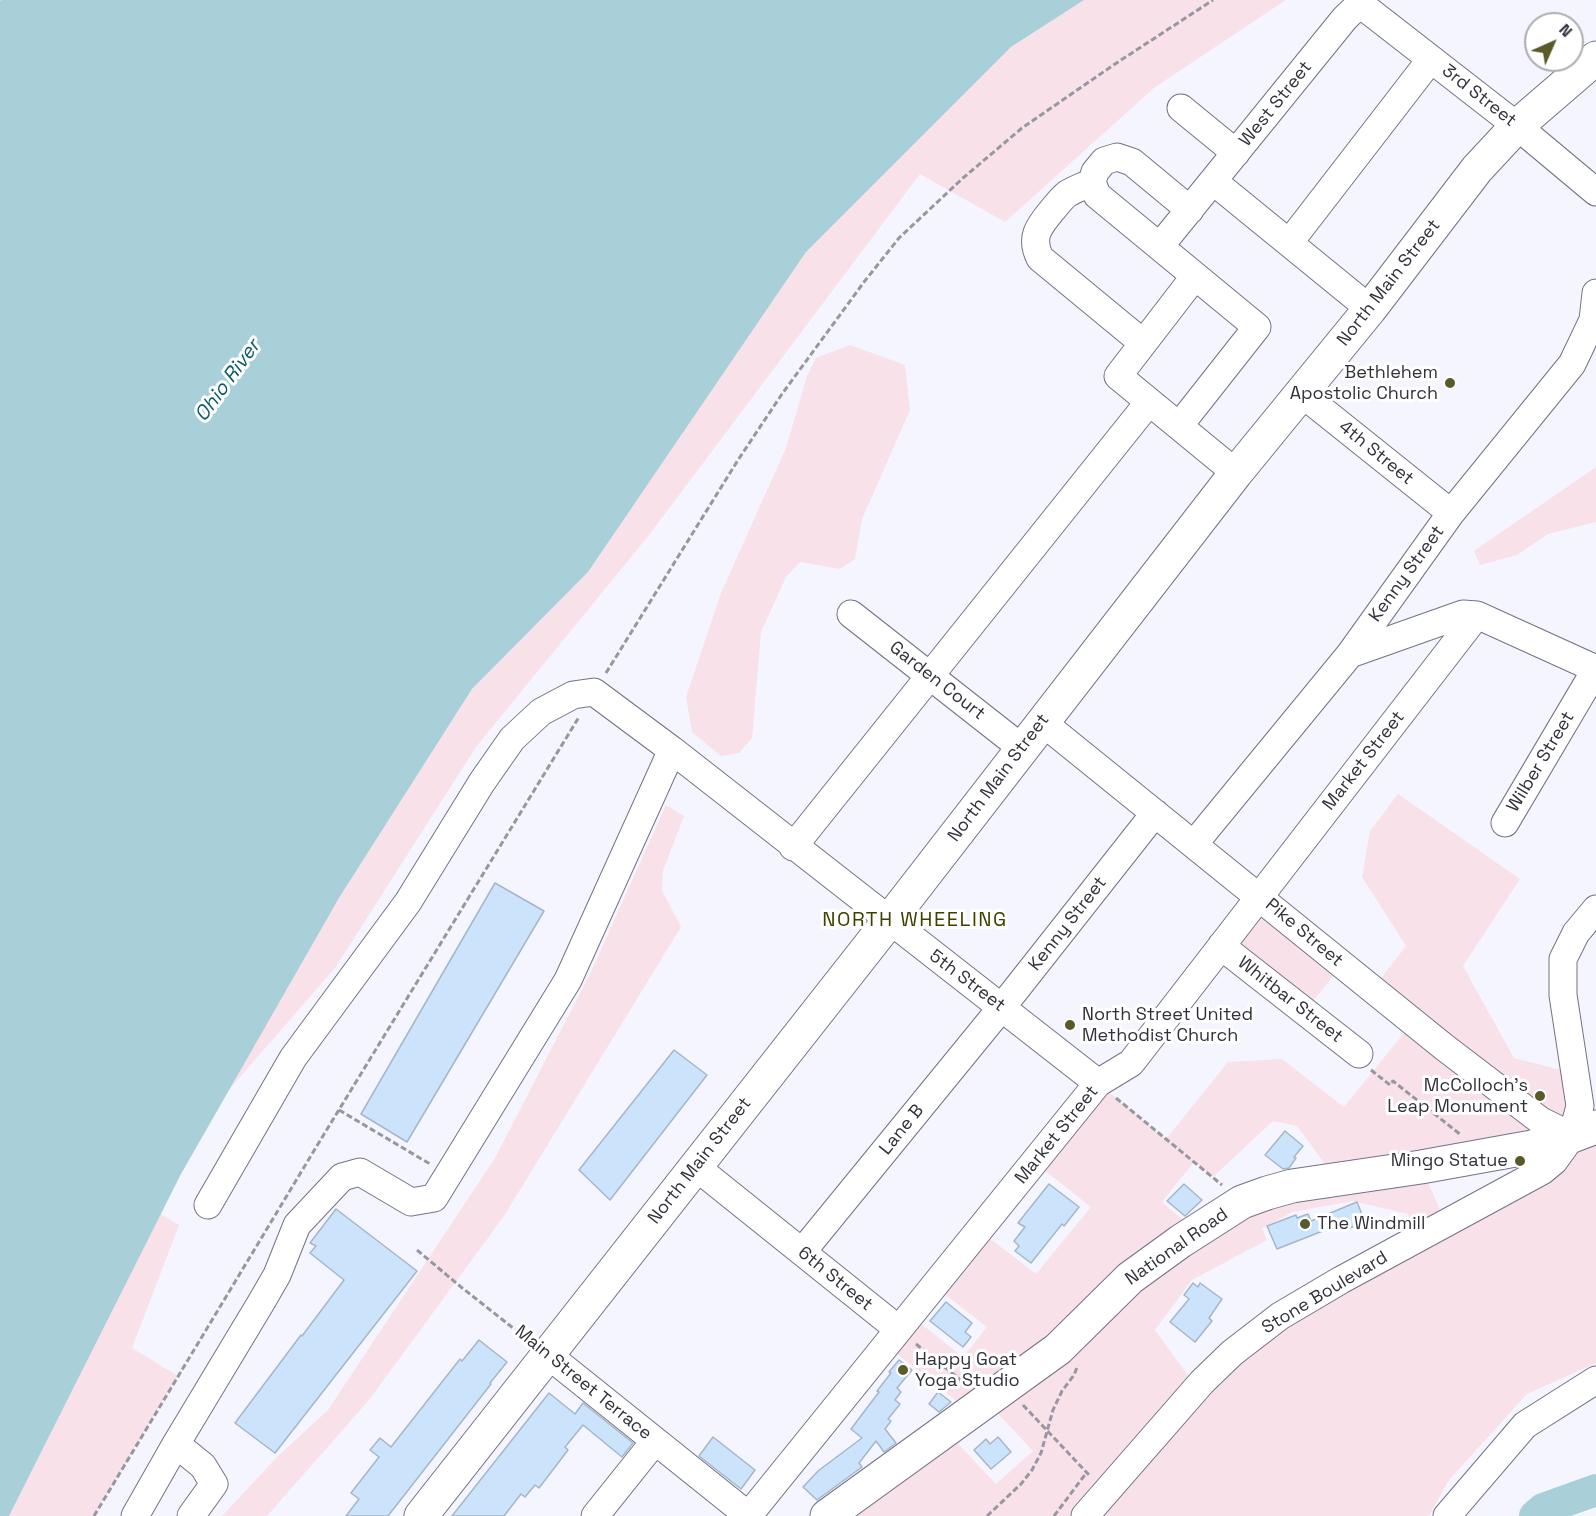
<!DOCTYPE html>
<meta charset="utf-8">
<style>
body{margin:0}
#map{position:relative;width:1596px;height:1516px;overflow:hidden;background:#f5f5ff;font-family:"Space Grotesk",sans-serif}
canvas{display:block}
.north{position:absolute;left:1524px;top:12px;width:60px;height:60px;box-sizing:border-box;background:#fff;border:2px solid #acadb0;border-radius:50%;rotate:45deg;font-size:16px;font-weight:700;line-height:24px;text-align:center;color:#30313a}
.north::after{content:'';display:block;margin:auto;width:21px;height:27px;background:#595a27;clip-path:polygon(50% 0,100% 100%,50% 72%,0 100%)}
</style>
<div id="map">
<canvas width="1596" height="1516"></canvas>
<div class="north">N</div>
</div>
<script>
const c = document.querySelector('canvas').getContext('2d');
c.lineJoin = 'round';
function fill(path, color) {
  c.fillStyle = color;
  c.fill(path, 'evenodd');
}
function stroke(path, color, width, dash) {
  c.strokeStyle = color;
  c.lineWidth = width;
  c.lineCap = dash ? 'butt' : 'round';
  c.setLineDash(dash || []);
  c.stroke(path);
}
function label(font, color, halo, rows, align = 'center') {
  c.font = font + ' "Space Grotesk",sans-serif';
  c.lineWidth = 6;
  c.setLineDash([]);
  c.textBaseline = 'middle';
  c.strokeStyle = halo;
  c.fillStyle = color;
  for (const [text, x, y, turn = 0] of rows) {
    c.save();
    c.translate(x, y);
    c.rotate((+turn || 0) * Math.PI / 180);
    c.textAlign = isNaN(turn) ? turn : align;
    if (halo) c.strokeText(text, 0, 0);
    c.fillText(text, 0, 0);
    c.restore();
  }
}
const green = new Path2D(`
 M1084,0H1286L1154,88L1005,222L920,174L649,535L476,747L335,968L227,1092L339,898L472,689L588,572L806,252L1011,47Z
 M850,345L905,365L910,410L862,519L855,559L840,569L800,562L786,577L761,632L752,738L739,753L721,756L692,732L686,697L721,593L786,448L807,376L816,358Z
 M1596,467V522L1548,534L1517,555L1480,565L1474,551Z
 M1398,794L1520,879L1463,966L1514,1058L1561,1070L1565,1096V1116L1541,1121L1596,1127V1363L1527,1394L1449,1480L1429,1516H834L945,1430L996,1484L1033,1451L986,1401L970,1412L886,1345L910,1315L963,1357L987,1327L934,1286L979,1230L1036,1274L1091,1207L1034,1162L1098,1083L1166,1139L1228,1062L1282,1059L1344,1107L1413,1022L1372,990L1406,946L1362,877L1370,831ZM1273,1121L1297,1126L1336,1179L1196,1231L1162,1202L1194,1162L1213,1177ZM1554,1161L1446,1223L1421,1167ZM1353,1201L1408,1214L1420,1237L1197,1388L1155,1330L1192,1280L1267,1240L1262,1228L1293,1212Z
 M666,805L684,816L663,871L662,890L681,927L504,1216L369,1400L267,1516H222L277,1457L328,1410L495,1158L591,972Z
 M1259,896L1342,965L1305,1011L1221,946Z
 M160,1214L179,1225L132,1348L178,1376L94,1516H9Z`);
const water = new Path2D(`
 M1,0H1084L1011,47L806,252L588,572L472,689L339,898L181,1174L9,1516H0V1Z`);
const river = new Path2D(`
 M1535,1516L1543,1509L1596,1490`);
const building = new Path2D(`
 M495,883L544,911L407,1142L361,1114Z
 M674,1050L707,1075L610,1200L579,1170Z
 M1285,1131L1303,1146L1294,1157L1296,1158L1289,1168L1283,1169L1265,1155Z
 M1049,1184L1079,1207L1064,1226L1062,1224L1031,1263L1015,1251L1019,1246L1014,1241L1025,1227L1018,1223Z
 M1184,1184L1202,1200L1185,1216L1167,1201Z
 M1357,1202L1365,1222L1345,1230L1343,1223L1277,1249L1267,1226L1296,1215L1297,1218L1308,1214L1311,1221Z
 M336,1209L417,1271L275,1453L235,1423L301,1335L302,1336L344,1280L310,1253L316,1246L310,1243Z
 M1193,1283L1198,1287L1200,1283L1222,1299L1209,1318L1212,1321L1195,1342L1170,1322L1189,1299L1184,1295Z
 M946,1302L972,1323L965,1332L971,1337L963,1347L930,1321Z
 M479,1340L507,1362L490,1383L491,1384L388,1516H346L359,1499L351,1493L379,1457L370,1450L380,1438L391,1447L460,1359L462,1361Z
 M899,1360L912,1370L897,1388L901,1392L895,1400L900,1404L888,1419L891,1421L885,1429L896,1443L884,1452L876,1441L859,1463L862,1467L817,1500L803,1487L818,1471L862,1438L851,1429L879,1392L877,1391L891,1373L889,1372Z
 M938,1392L951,1402L939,1412L929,1404Z
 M549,1393L575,1414L583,1403L633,1443L622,1457L583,1425L565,1447L568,1450L539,1488L535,1485L525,1497L521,1494L504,1516H452Z
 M713,1437L755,1470L741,1489L699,1456Z
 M998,1437L1011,1452L991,1469L974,1450L986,1439L990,1444Z`);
const path = new Path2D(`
 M606,673L738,460L782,394L864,282L899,238L963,178L1022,128L1115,64L1213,0
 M1371,1070L1390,1085L1393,1081L1461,1135
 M1116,1098L1222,1185
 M339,1110L430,1164
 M417,1250L461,1287L527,1339
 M916,1344L967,1385
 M1023,1405L1090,1476
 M94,1516L315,1149L579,717
 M987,1516L1021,1484L1032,1470L1041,1453L1053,1410L1062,1391L1074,1375L1078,1365
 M1054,1516L1087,1472`);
const minor = new Path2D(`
 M1359,3L1517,126L1596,192
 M1181,108L1236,153
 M1213,181L1370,309
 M1092,182C1084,186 1075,189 1067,194C1062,198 1058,203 1054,208C1040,225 1029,236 1040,258L1143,343
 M1289,243L1431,59
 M1160,246L1345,18L1364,0
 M1195,276L1118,376L1236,473
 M1301,393L1451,513
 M1179,426L1257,327L1097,195L1092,182L1095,172L1104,161L1117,157L1132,162L1190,210
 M851,614L1023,749
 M1350,654L1463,614L1477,615L1596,669
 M1042,722L1444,1047L1541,1121L1572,1136
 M1505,823L1596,669
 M1194,844L1350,654L1451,513L1572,364L1593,320L1596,293
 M793,847L1149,402
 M1221,946L1359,1054
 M696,1167L898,1329
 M208,1205L293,1058L408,902L482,782L512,739L541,712L573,695L594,692L672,750L1098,1083
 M802,1252L1002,1007L1155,813
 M548,1355L749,1516
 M176,1444L203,1466L214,1484L191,1516
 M135,1516L176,1444L262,1301L277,1275L297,1225L342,1177L360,1172L411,1202L434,1198L568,980L672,750
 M595,1516L655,1441
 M748,1516L1098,1083L1131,1063L1477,615
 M1085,1516L1202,1382L1232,1353L1280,1316L1341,1280L1542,1171L1554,1161L1572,1136L1580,1106L1563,995V959L1576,933L1596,909
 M1447,1516L1525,1425L1596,1380`);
const major = new Path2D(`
 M421,1516L889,921L1236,473L1370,309L1477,169L1517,126L1596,58
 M827,1516L1058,1349L1130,1278L1181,1241L1242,1202L1267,1193L1292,1186L1421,1167L1532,1147L1572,1136L1596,1127`);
const markers = [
 [1450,383,6,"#595a27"],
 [1070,1025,6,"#595a27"],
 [1540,1096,6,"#595a27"],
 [1520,1161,6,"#595a27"],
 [1305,1224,6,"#595a27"],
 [903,1370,6,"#595a27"]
];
const streetNames = [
 ["3rd Street",1479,96,38],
 ["West Street",1276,104,-51],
 ["North Main Street",1389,283,-52],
 ["4th Street",1376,453,39],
 ["Kenny Street",1407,574,-54],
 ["Garden Court",937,681,38],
 ["Market Street",1364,761,-52],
 ["Wilber Street",1541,762,-59],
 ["North Main Street",999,778,-53],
 ["Kenny Street",1068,924,-52],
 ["Pike Street",1304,933,40],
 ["5th Street",967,981,37],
 ["Whitbar Street",1290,1000,38],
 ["Lane B",902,1130,-51],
 ["Market Street",1057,1135,-51],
 ["North Main Street",700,1161,-52],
 ["National Road",1177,1247,-35],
 ["6th Street",835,1279,39],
 ["Stone Boulevard",1325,1293,-31],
 ["Main Street Terrace",583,1383,39]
];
const poiNames = [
 ["Bethlehem",1438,373],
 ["Apostolic Church",1438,394],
 ["North Street United",1082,1015,"left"],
 ["Methodist Church",1082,1036,"left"],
 ["McColloch’s",1528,1086],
 ["Leap Monument",1528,1107],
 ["Mingo Statue",1508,1161],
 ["The Windmill",1317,1224,"left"],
 ["Happy Goat",915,1360,"left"],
 ["Yoga Studio",915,1381,"left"]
];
const waterNames = [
 ["Ohio River",228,381,-54]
];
const neighbourhoodNames = [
 ["NORTH WHEELING",915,921]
];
fill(green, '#f9e1ea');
fill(water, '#a9d0d9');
stroke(river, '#a9d0d9', 32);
fill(building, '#cbe4fc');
stroke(building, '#a5b6c8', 1.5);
stroke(minor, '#727387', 29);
stroke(major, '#727387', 35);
stroke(path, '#9697a0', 3, [6, 3]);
stroke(minor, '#fff', 27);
stroke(major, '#fff', 33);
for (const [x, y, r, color] of markers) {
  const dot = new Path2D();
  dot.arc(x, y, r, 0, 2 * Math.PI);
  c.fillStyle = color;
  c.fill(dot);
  stroke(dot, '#fff', 2);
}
label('18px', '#30313a', '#fff', streetNames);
label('18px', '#30313a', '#fff', poiNames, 'right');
label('italic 20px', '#0a5b69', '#fff', waterNames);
c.letterSpacing = '1.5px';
label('20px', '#404000', '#fff', neighbourhoodNames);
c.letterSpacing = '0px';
</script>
